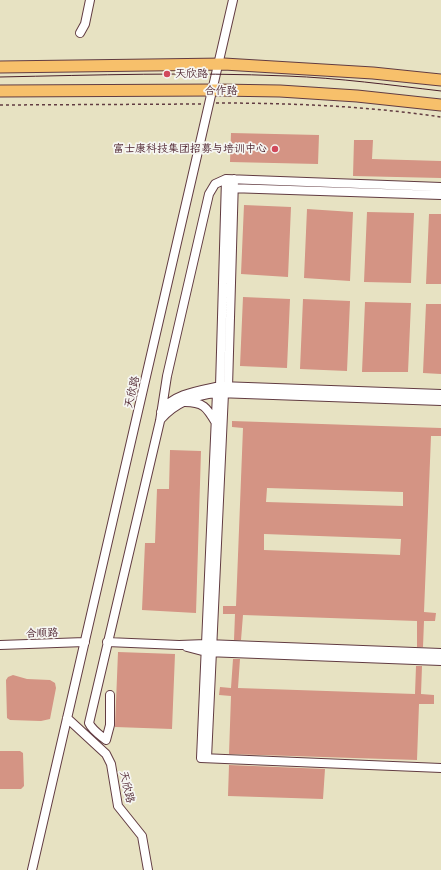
<!DOCTYPE html>
<meta charset="utf-8">
<style>
body{margin:0}
canvas{display:block;background:#e7e2c2}
</style>
<canvas width="441" height="870"></canvas>
<script>
const c = document.querySelector('canvas').getContext('2d');
c.lineJoin = 'round';
function fill(path, color) {
  c.fillStyle = color;
  c.fill(path, 'evenodd');
}
function stroke(path, color, width, dash) {
  c.strokeStyle = color;
  c.lineWidth = width;
  c.lineCap = dash ? 'butt' : 'round';
  c.setLineDash(dash || []);
  c.stroke(path);
}
function label(font, color, halo, rows, align = 'center') {
  c.font = font + ' Mali,"LXGW WenKai TC",sans-serif';
  c.lineWidth = 3.5;
  c.setLineDash([]);
  c.textBaseline = 'middle';
  c.strokeStyle = halo;
  c.fillStyle = color;
  for (const [text, x, y, turn = 0] of rows) {
    c.save();
    c.translate(x, y);
    c.rotate((+turn || 0) * Math.PI / 180);
    c.textAlign = isNaN(turn) ? turn : align;
    if (halo) c.strokeText(text, 0, 0);
    c.fillText(text, 0, 0);
    c.restore();
  }
}
const building = new Path2D(`
 M231,133L319,135L318,164L230,162Z
 M354,140H373L372,159L441,161V178L353,176Z
 M244,205L291,207L288,277L241,274Z
 M307,209L353,212L350,281L304,278Z
 M367,212L414,213L411,283L364,282Z
 M429,214H441V284H426Z
 M243,297L290,299L287,368L240,366Z
 M303,299L350,301L347,371L300,369Z
 M365,302L411,303L408,372H362Z
 M426,304H441V374L423,373Z
 M232,421L441,428V436H431L424,612L436,613L435,621H424L423,647H417V621L243,615L241,640H234L235,614H223V606H236L243,428L232,427ZM267,488L403,492V506L266,502ZM264,534L401,539L400,555L264,550Z
 M170,450L201,451L196,613L142,610L145,543H155L157,489H169Z
 M118,652L175,654L172,729L115,727Z
 M233,659H240L238,688L415,694L416,666H422L421,694L434,695V704H419L417,760L229,754L231,696L219,695L220,687L231,688Z
 M13,675L27,679L50,680L55,683L56,688L50,719L41,721L10,720L7,718L6,680L8,677Z
 M0,751H20L23,753L24,786L21,789H0Z
 M229,765L325,769L323,799L228,796Z`);
const path = new Path2D(`
 M216,103C291,103 367,106 441,117
 M0,105L202,104`);
const minor = new Path2D(`
 M80,33L85,24L90,0
 M226,179L220,386L217,393L201,758L441,768
 M229,188L441,195
 M185,402C204,402 207,408 216,423
 M161,412C171,394 202,390 220,386L441,394
 M161,419C175,403 196,395 217,393L441,401
 M107,642L179,645L206,644L441,653
 M0,645L85,642
 M187,647L206,652L441,661
 M110,695V725L106,740C100,735 92,730 89,723L160,421L167,376L209,194L215,184L226,179L441,187
 M67,718L106,754L111,764L118,806L142,836L148,870
 M207,758L224,393L228,387L234,179
 M32,870L233,0`);
const major = new Path2D(`
 M0,67L224,64L373,73L441,80
 M0,91L218,90L280,91L357,96L441,105`);
const tram = new Path2D(`
 M0,77C96,75 192,72 287,76C339,78 390,85 441,91`);
const markers = [
 [167,74,4,"#d1495b"],
 [275,149,4,"#d1495b"]
];
const poiNames = [
 ["天欣路",175,74],
 ["富士康科技集团招募与培训中心",267,149,"right"]
];
const streetNames = [
 ["合作路",221,91],
 ["天欣路",132,392,-77],
 ["合顺路",42,633,-2],
 ["天欣路",127,787,77]
];
fill(building, '#d49484');
stroke(minor, '#623c42', 10);
stroke(major, '#623c42', 13);
stroke(path, '#623c42', 1.5, [3, 3]);
stroke(minor, '#fff', 8);
stroke(major, '#f7c06b', 11);
stroke(tram, '#4a1f2b', 1);
for (const [x, y, r, color] of markers) {
  const dot = new Path2D();
  dot.arc(x, y, r, 0, 2 * Math.PI);
  c.fillStyle = color;
  c.fill(dot);
  stroke(dot, '#f6f6f2', 1.5);
}
label('11px', '#4a1f2b', '#f6f6f2', poiNames, 'left');
label('11px', '#4a1f2b', '#f6f6f2', streetNames);
</script>
